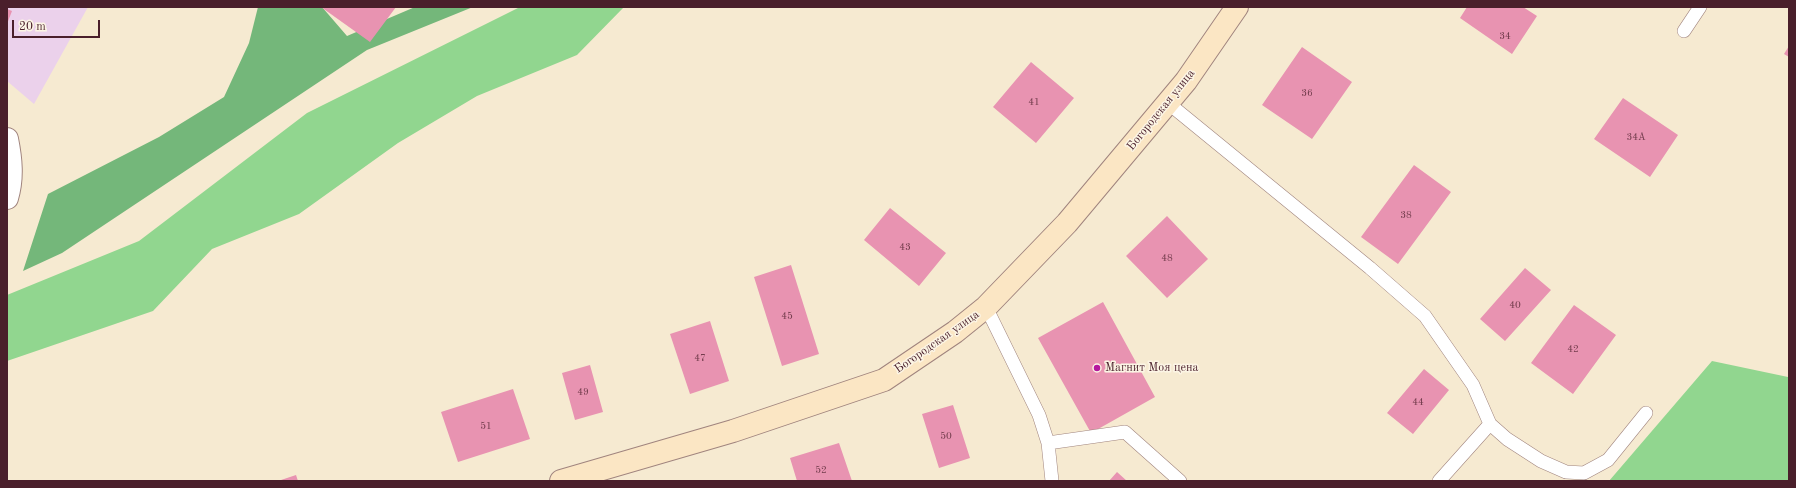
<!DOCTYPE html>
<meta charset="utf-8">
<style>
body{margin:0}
#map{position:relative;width:1796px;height:488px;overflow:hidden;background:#f6ead1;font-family:"Old Standard TT",serif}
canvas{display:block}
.frame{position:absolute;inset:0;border:8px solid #4a1f2b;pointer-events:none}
.scale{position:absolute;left:12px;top:20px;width:88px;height:18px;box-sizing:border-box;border:2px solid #4a1f2b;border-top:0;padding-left:5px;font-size:12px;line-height:14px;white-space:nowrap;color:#4a1f2b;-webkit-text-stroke:3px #fcf5e5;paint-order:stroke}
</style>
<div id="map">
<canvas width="1796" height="488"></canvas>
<div class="frame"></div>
<div class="scale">20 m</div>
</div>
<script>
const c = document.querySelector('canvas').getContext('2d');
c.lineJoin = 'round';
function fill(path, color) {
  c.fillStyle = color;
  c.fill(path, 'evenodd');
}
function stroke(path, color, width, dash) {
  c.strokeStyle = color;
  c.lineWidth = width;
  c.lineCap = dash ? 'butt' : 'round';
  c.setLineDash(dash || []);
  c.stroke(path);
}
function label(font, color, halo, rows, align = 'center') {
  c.font = font + ' "Old Standard TT",serif';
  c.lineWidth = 3;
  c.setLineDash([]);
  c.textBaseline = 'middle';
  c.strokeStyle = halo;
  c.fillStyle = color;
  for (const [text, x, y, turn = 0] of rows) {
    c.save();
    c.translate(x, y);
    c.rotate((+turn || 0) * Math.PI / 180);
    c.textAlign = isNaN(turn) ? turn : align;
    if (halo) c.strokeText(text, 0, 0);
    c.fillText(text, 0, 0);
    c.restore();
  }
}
const built = new Path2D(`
 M7,7H88L34,104L7,81Z`);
const green = new Path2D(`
 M520,7H624L577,55L477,96L398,143L299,214L212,249L153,311L7,361V295L139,241L307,113Z
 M1712,361L1788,377L1789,374V481H1609Z`);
const forest = new Path2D(`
 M258,7H322L347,36L415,7H473L367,50L62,253L23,271L48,194L159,137L224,97L249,43Z`);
const building = new Path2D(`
 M321,7H396L370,42Z
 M1467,7H1523L1537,16L1512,54L1460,18Z
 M7,9L12,11L7,24Z
 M1789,46V57L1784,54Z
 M1302,47L1352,82L1312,139L1262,105Z
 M1031,62L1074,98L1036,143L993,107Z
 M1623,98L1678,135L1650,177L1594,139Z
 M1414,165L1451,192L1398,264L1361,237Z
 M890,208L946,253L919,286L864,240Z
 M1167,216L1208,259L1167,298L1126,256Z
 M791,265L819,354L782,366L754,277Z
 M1525,268L1551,290L1505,341L1480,319Z
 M1103,302L1155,397L1091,433L1038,338Z
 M1574,305L1616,335L1573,394L1531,363Z
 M710,321L729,381L690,394L670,334Z
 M590,365L603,412L575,420L562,373Z
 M1424,369L1449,390L1413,434L1387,413Z
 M513,389L530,439L458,462L441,412Z
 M953,405L970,458L939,468L922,414Z
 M839,443L852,481H797L790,458Z
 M1117,472L1127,481H1109Z
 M296,475L298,481H278Z`);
const lane = new Path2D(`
 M1684,31L1700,7
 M1168,103L1370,268L1425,316L1473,385L1490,424L1507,439L1541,461L1566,472L1584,473L1608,460L1646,413
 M986,307L1039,415L1048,443L1052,481
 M1048,443L1125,432L1180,481
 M1439,481L1490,424`);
const street = new Path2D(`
 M7,139C11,159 13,178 7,198`);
const secondary = new Path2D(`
 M561,481L733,431L884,380L955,332L986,307L1067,223L1186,81L1237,7`);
const markers = [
 [1097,368,4,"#b5179e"]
];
const numberNames = [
 ["34",1505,36],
 ["36",1307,93],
 ["41",1034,102],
 ["34А",1636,137],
 ["38",1406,215],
 ["43",905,247],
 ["48",1167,258],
 ["40",1515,305],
 ["45",787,316],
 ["42",1573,349],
 ["47",700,358],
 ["49",583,392],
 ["44",1418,402],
 ["51",486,426],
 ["50",946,436],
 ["52",821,470]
];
const streetNames = [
 ["Богородская улица",1161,110,-51],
 ["Богородская улица",937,342,-35]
];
const poiNames = [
 ["Магнит Моя цена",1105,368]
];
fill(built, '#ebd1eb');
fill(green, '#91d68f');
fill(forest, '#74b77a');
fill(building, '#e893b1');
stroke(lane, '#a0847e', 14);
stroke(street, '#a0847e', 24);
stroke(secondary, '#a0847e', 24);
stroke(lane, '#fff', 13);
stroke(street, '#fff', 22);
stroke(secondary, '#fbe6c4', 22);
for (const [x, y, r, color] of markers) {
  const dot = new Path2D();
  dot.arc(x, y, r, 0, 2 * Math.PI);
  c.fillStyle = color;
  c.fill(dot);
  stroke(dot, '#fcf5e5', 1.5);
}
label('10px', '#723c4c', null, numberNames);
label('12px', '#4a1f2b', '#fcf5e5', streetNames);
label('12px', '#4a1f2b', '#fcf5e5', poiNames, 'left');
</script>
